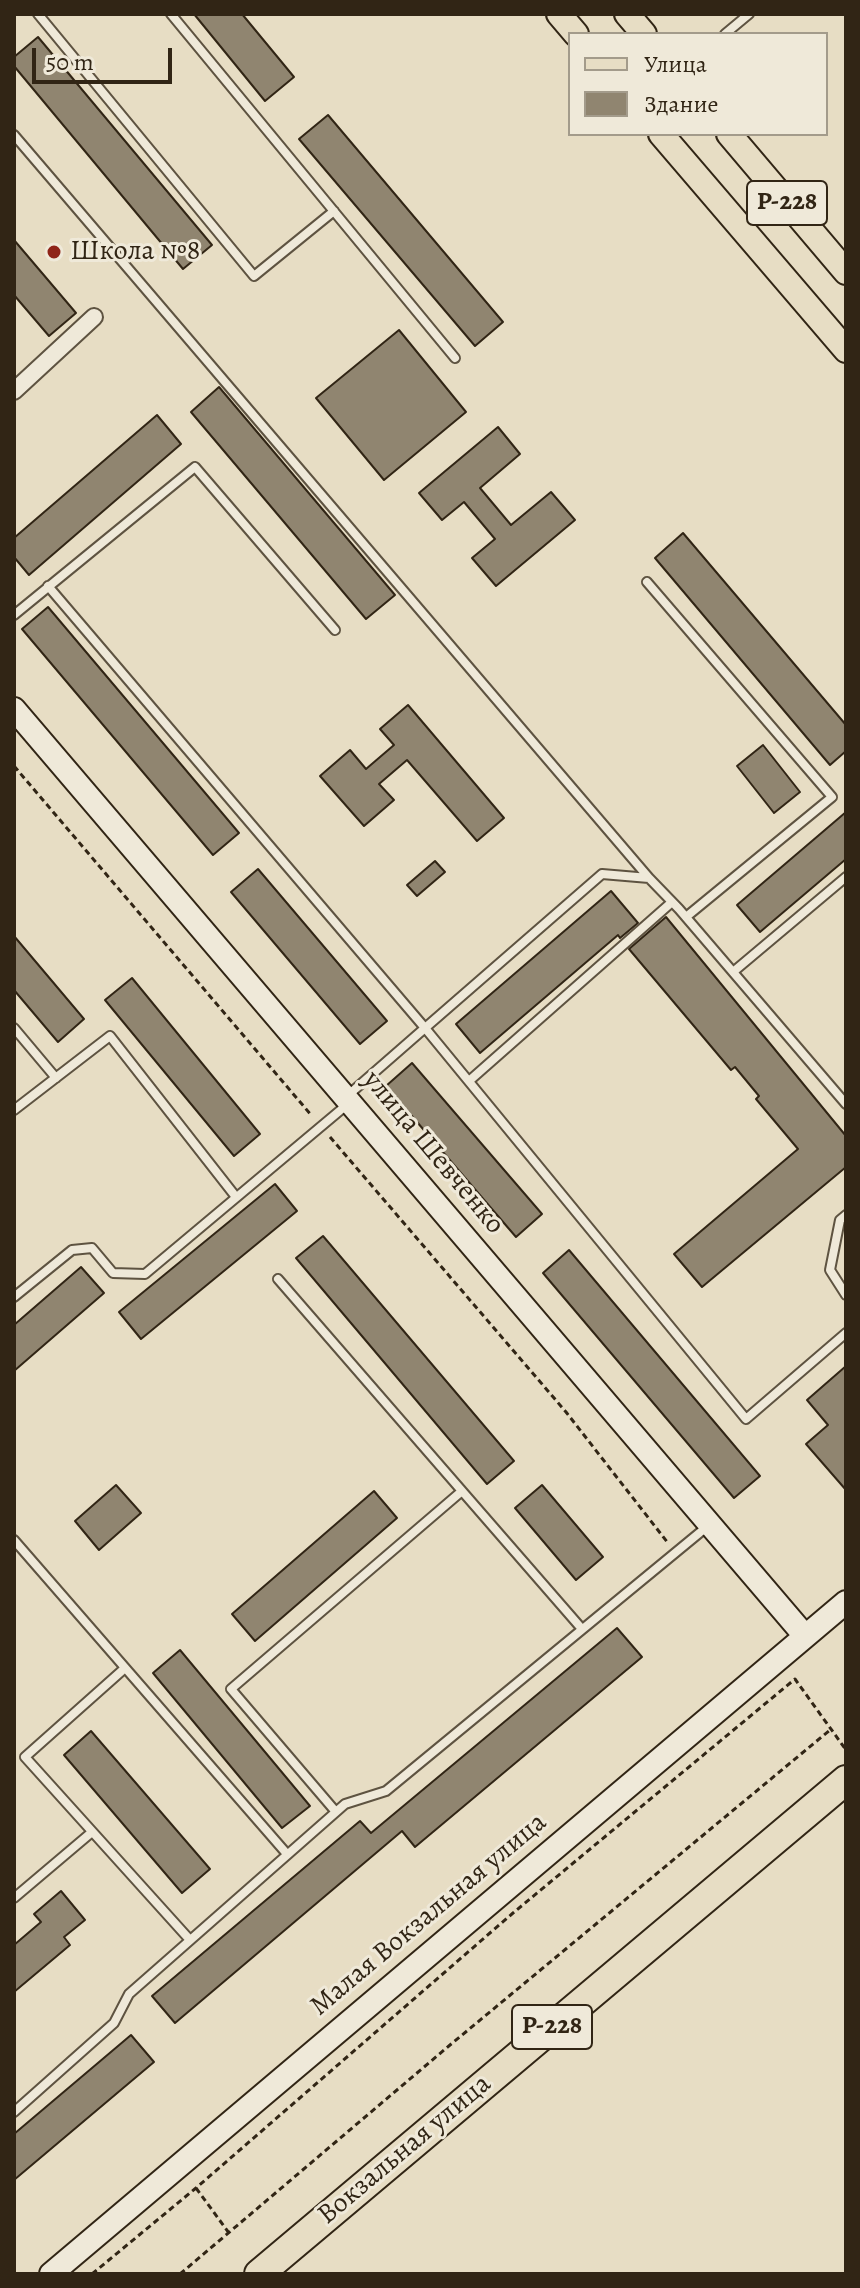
<!DOCTYPE html>
<meta charset="utf-8">
<style>
body{margin:0}
#map{position:relative;width:860px;height:2288px;overflow:hidden;background:#e7ddc4;font-family:Alegreya,serif}
canvas{display:block}
.frame{position:absolute;inset:0;border:16px solid #312515;pointer-events:none}
.legend{position:absolute;left:568px;top:32px;width:260px;height:104px;box-sizing:border-box;background:#efe9d9;border:2px solid #a39b8b;margin:0;padding:10px 14px;list-style:none;font-size:24px;color:#312515}
.legend li{display:flex;align-items:center;gap:16px;height:40px}
.legend b{width:40px;border:2px solid #a39b8b}
.scale{position:absolute;left:32px;top:48px;width:140px;height:36px;box-sizing:border-box;border:4px solid #312515;border-top:0;padding-left:10px;font-size:24px;line-height:28px;white-space:nowrap;color:#312515;-webkit-text-stroke:6px #efe9d9;paint-order:stroke}
</style>
<div id="map">
<canvas width="860" height="2288"></canvas>
<div class="frame"></div>
<ul class="legend">
<li><b style="height:10px;background:#e7ddc4"></b>Улица</li>
<li><b style="height:22px;background:#908570"></b>Здание</li>
</ul>
<div class="scale">50 m</div>
</div>
<script>
const c = document.querySelector('canvas').getContext('2d');
c.lineJoin = 'round';
function fill(path, color) {
  c.fillStyle = color;
  c.fill(path, 'evenodd');
}
function stroke(path, color, width, dash) {
  c.strokeStyle = color;
  c.lineWidth = width;
  c.lineCap = dash ? 'butt' : 'round';
  c.setLineDash(dash || []);
  c.stroke(path);
}
function label(font, color, halo, rows, align = 'center') {
  c.font = font + ' Alegreya,serif';
  c.lineWidth = 6;
  c.setLineDash([]);
  c.textBaseline = 'middle';
  c.strokeStyle = halo;
  c.fillStyle = color;
  for (const [text, x, y, turn = 0] of rows) {
    c.save();
    c.translate(x, y);
    c.rotate((+turn || 0) * Math.PI / 180);
    c.textAlign = isNaN(turn) ? turn : align;
    if (halo) c.strokeText(text, 0, 0);
    c.fillText(text, 0, 0);
    c.restore();
  }
}
const building = new Path2D(`
 M194,14H242L294,77L265,101Z
 M38,37L212,245L183,269L14,66V57Z
 M328,115L503,322L475,346L299,139Z
 M14,240L76,313L49,336L14,295Z
 M399,330L466,412L384,480L316,398Z
 M219,387L395,595L366,619L191,412Z
 M157,415L181,444L29,575L14,557V538Z
 M498,427L520,454L480,488L511,525L551,492L575,520L496,586L472,558L495,539L464,502L442,520L419,493Z
 M683,533L846,725V751L830,765L655,558Z
 M48,607L239,833L213,855L22,629Z
 M408,705L504,818L477,841L407,760L379,784L394,800L364,826L320,776L350,750L366,769L394,745L380,729Z
 M763,745L800,792L774,813L737,766Z
 M846,812V859L760,932L737,905Z
 M435,861L445,872L417,896L407,885Z
 M258,869L387,1021L360,1044L231,892Z
 M611,891L638,923L620,938L618,935L480,1053L456,1024Z
 M666,917L846,1136V1167L702,1287L674,1254L798,1149L756,1099L759,1096L735,1067L731,1070L629,949Z
 M14,936L84,1019L58,1042L14,990Z
 M132,978L260,1134L234,1156L105,1000Z
 M412,1063L542,1214L516,1237L386,1086Z
 M275,1184L297,1211L141,1339L119,1312Z
 M323,1236L514,1461L487,1484L296,1258Z
 M569,1250L760,1476L734,1498L543,1273Z
 M81,1267L104,1293L14,1371V1325Z
 M846,1366V1490L806,1444L828,1425L807,1400Z
 M116,1485L141,1513L99,1550L75,1521Z
 M542,1485L603,1557L576,1580L515,1508Z
 M374,1491L397,1518L255,1641L232,1614Z
 M617,1628L642,1657L415,1847L402,1831L175,2023L152,1996L360,1821L371,1833Z
 M180,1650L310,1806L282,1828L153,1673Z
 M91,1731L210,1869L182,1893L64,1755Z
 M61,1891L85,1920L64,1937L70,1945L14,1992V1945L41,1922L34,1914Z
 M131,2035L154,2062L14,2180V2134Z`);
const path = new Path2D(`
 M14,766L312,1116
 M330,1137L566,1412L668,1543
 M196,2188L229,2233
 M92,2274L196,2188L513,1913L795,1679L846,1750
 M180,2274L450,2045L830,1730`);
const lane = new Path2D(`
 M38,14L254,276L334,211
 M171,14L455,358
 M725,34L749,14
 M14,135L649,878
 M647,582L832,797L686,917
 M48,586L425,1028L346,1097
 M14,615L195,467L335,630
 M733,972L846,877
 M14,1028L56,1078
 M469,1081L672,902
 M846,1104L679,909L649,878L602,874L425,1028L746,1419L846,1333
 M14,1110L110,1036L236,1197
 M846,1215L840,1220L830,1270L846,1295
 M278,1279L462,1491
 M14,1297L72,1250L92,1248L113,1273L145,1274L349,1103
 M14,1540L287,1854
 M125,1668L25,1757L190,1940
 M336,1812L231,1689L462,1491L582,1629
 M14,1898L92,1832
 M14,2112L114,2023L129,1994L345,1804L386,1791L709,1525`);
const street = new Path2D(`
 M14,391L94,317`);
const secondary = new Path2D(`
 M14,709L805,1636
 M51,2274L846,1602`);
const primary = new Path2D(`
 M559,14L576,34
 M627,14L644,34
 M661,134L846,350
 M729,134L846,272`);
const highway = new Path2D(`
 M259,2274L846,1780`);
const markers = [
 [54,252,8,"#8f2418"]
];
const shields = [
 [787,203,80],
 [552,2027,80]
];
const shieldNames = [
 ["Р-228",787,203],
 ["Р-228",552,2027]
];
const poiNames = [
 ["Школа №8",70,252]
];
const streetNames = [
 ["улица Шевченко",433,1153,50],
 ["Малая Вокзальная улица",429,1915,-40],
 ["Вокзальная улица",405,2150,-40]
];
fill(building, '#908570');
stroke(building, '#312515', 2);
stroke(lane, '#5e5341', 12);
stroke(street, '#5e5341', 20);
stroke(secondary, '#312515', 26);
stroke(primary, '#312515', 28);
stroke(highway, '#312515', 32);
stroke(path, '#312515', 3, [6, 4]);
stroke(lane, '#efe9d9', 8);
stroke(street, '#efe9d9', 16);
stroke(secondary, '#efe9d9', 22);
stroke(primary, '#e7ddc4', 24);
stroke(highway, '#e7ddc4', 28);
for (const [x, y, r, color] of markers) {
  const dot = new Path2D();
  dot.arc(x, y, r, 0, 2 * Math.PI);
  c.fillStyle = color;
  c.fill(dot);
  stroke(dot, '#efe9d9', 3);
}
for (const [x, y, w] of shields) {
  const box = new Path2D();
  box.roundRect(x - w / 2, y - 22, w, 44, 6);
  c.fillStyle = '#efe9d9';
  c.fill(box);
  stroke(box, '#312515', 2);
}
label('bold 26px', '#312515', null, shieldNames);
label('28px', '#312515', '#efe9d9', poiNames, 'left');
label('28px', '#312515', '#efe9d9', streetNames);
</script>
